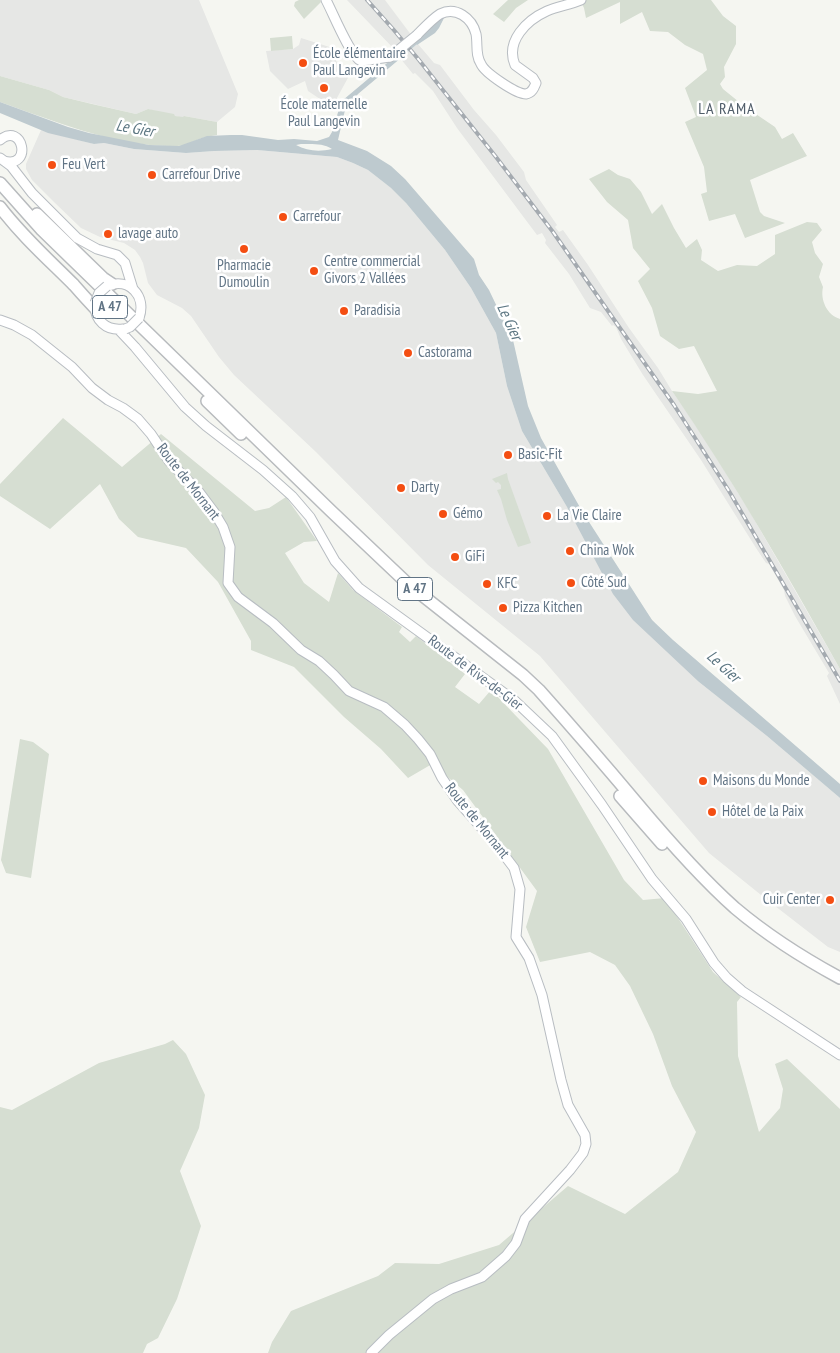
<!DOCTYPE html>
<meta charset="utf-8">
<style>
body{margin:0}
canvas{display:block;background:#f5f6f1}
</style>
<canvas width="840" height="1353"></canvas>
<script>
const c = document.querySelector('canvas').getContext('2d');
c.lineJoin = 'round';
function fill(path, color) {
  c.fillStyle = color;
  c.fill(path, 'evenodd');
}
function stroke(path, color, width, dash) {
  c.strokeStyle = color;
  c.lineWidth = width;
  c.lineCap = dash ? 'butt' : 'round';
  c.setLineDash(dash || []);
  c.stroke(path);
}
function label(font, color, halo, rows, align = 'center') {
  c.font = font + ' "PT Sans Narrow",sans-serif';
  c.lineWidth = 5;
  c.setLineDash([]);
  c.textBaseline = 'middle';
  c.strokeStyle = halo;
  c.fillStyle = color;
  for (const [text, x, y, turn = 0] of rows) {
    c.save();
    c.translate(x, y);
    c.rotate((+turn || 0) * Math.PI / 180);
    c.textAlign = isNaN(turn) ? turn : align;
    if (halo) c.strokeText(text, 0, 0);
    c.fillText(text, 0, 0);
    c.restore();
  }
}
const built = new Path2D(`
 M0,0H199L238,94L235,107L217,122L184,116V118L175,116L148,109L136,114L63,97L49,90L0,76Z
 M347,0H385L412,36L395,50Z
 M301,38L339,50L336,60L338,66L340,70L349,76L332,107L308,91L305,81L288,89L270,71L266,51L293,49L299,45Z
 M414,41L417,45L418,44L434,63L440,65L474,110L496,135L524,172L526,180L557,225L555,227L559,232L563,230L588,265L629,328L658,368L672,391L703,436L751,514L840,669V704L827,676L829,673L795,616L785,596L784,590L769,564L766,563L756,548L701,460L643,375L621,339L616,327L613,325L612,326L601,312L590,308L569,274L545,243L546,240L542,233L537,235L457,128L433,91L415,73L413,74L400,58L408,52L405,48Z
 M41,130L94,144L104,143L134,149L186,153L214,151L257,150L337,157L353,163L368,170L391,188L406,203L445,250L471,288L496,333L507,386L522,431L567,507L699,682L767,736L840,798V952L828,947L766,899L709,853L540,656L428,565L316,452L234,375L219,357L191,316L182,308L157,295L148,283L143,263L140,257L135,250L124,243L100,237L81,228L55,203L32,180L26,169V164Z`);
const green = new Path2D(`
 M299,0H320L321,2L304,19L294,6L295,2Z
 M508,0H528L516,8L504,22L493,14Z
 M580,0H711L723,16L736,26V44L724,67L725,77L720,84L723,89L744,106L775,127L782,139L793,133L807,156L750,180L760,212L764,216L785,223L745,238L735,214L709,221L701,194L707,192L704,167L685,122L696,117L685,88L707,70L703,54L685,45L668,32L650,31L642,12L620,24V2L586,18L584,8Z
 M292,36L293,49L271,51L270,38Z
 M0,76L49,90L63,97L92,104L136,114L148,109L174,114L175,116L183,117L184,116L217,122V135C213,136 209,136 206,137C196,139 187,146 177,146C119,148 54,121 0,102Z
 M609,169L618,175L630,179L641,192L652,214L662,204L674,228L686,248L697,239L702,250L701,260L718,271L737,265L757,266L775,254V235L807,222L817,223L822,230L812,242L815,253L823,264L819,277L823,287C820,300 827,315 840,319V669C787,574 733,480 672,391L698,394L717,391L694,346L679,349L660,336L652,308L638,281L650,269L633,248L628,220L607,202L589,179Z
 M63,418L122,467L161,434L255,511L269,508L286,497L317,541L304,542L285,553L304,583L329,602L338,573L353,590L402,627L399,632L410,642L416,636L465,674L455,687L479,704L491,690L548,749L624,880L643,900L665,898L713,972L741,997L737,1002L738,1056L759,1132L780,1108L783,1089L775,1064L787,1059L840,1109V1353H268L272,1342L291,1311L378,1276L395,1263L439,1264L499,1245L568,1186L625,1214L678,1172L696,1132L672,1086L653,1034L630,986L615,965L590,952L540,962L526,927L537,891L463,790L432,764L408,778L381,749L344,717L294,667L251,650V641L218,582L186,548L138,537L119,519L100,484L50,529L0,496V484Z
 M507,473L508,479L531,543L518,547L507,520L501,499L497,490L501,489V485L498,482L496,483L492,479Z
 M20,739L33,742L49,754L31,878L6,873L1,860Z
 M173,1040L186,1054L205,1095L199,1128L180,1171L201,1226L177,1299L158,1338L147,1344L143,1353H0V1107L12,1110L99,1063L165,1044Z`);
const water = new Path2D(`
 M446,14L439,28L435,33L417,45L414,41Z
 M405,48L408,52L358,94L345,110L338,140L367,151L391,166L405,179L474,259L479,275L489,290L513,340L528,406L541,438L582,511L652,620L673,640L840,784V798L767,736L699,682L633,620L613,594L567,507L522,431L507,386L496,333L471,288L445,250L406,203L391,188L368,170L353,163L337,157L257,150L214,151L186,153L134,149L104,143L94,144L48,133L0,113V102L68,127L89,133L149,145L179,146L207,136L231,135H242L278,140L294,139L317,141L329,137L332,132L339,109L343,100ZM301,144C312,144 323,143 332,149C319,152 307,151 296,145Z`);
const stream = new Path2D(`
 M406,52L418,42`);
const secondary = new Path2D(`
 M326,0C333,13 350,56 361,61L390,57
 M417,35C424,28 432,19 440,14C456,6 472,18 476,34C478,44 475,55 481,64C485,73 516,94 526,94C532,93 534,88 536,83L533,78L515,65C505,41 527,20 547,11C558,6 570,5 581,0
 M0,140C23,121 33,169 4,161
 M0,158L11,166L32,193L77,238L97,249L117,255L125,263L133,289
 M107,286C129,277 147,296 139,318
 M95,303C94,320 106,331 123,329
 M0,320L14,325L32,335L72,367L92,388L108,400L123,408L138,419L151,434L169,461L199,492L214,512L223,527L230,547L228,583L238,597L273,623L301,650L319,661L334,675L349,691L384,707L405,725L418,739L430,754L442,778L457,800L495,843L514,868L520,889L516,937L529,958L542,995L561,1080L568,1105L585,1135L586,1144L583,1153L570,1170L525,1219L516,1243L506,1256L482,1277L451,1289L433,1299L389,1335L371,1353
 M119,330L135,347L185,407L206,426L263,470L292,496L310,517L335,561L359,588L515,701L552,736L602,805L652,879L686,919L714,963L727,978L742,991L840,1055`);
const highway = new Path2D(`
 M0,183L42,230L331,511L408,584L523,675L539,690C572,727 604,764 636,802C667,839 699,876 735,908C767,935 803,958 840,978
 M0,207C22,236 49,260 74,285C81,293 88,301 95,308
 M37,214L103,278L112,284
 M207,401L241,434
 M620,796L662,844`);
const rail = new Path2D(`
 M367,0L393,29L419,60L496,157L553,232L615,321L674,405L729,491L840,681`);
const secondaryBridge = new Path2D(`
 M390,57L417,35
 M95,303L99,293L107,286
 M125,329L130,327L139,318`);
const markers = [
 [303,63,5,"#f44e12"],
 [324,88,5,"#f44e12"],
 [52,165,5,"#f44e12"],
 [152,175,5,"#f44e12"],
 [283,217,5,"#f44e12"],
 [108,234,5,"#f44e12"],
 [244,249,5,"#f44e12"],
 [314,271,5,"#f44e12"],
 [344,311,5,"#f44e12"],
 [408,353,5,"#f44e12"],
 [508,455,5,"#f44e12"],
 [401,488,5,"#f44e12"],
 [443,514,5,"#f44e12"],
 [547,516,5,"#f44e12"],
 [570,551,5,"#f44e12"],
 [455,557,5,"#f44e12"],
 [571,583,5,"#f44e12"],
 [487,584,5,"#f44e12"],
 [503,608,5,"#f44e12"],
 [703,781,5,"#f44e12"],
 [712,812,5,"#f44e12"],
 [830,900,5,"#f44e12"]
];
const shields = [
 [110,307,35],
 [415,589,35]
];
const shieldNames = [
 ["A 47",110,307],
 ["A 47",415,589]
];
const poiNames = [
 ["École élémentaire",313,54],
 ["Paul Langevin",313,71],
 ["École maternelle",324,105,"center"],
 ["Paul Langevin",324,122,"center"],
 ["Feu Vert",62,165],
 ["Carrefour Drive",162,175],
 ["Carrefour",293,217],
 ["lavage auto",118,234],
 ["Centre commercial",324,262],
 ["Givors 2 Vallées",324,279],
 ["Pharmacie",244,266,"center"],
 ["Dumoulin",244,283,"center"],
 ["Paradisia",354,311],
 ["Castorama",418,353],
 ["Basic-Fit",518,455],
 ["Darty",411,488],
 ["Gémo",453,514],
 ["La Vie Claire",557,516],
 ["China Wok",580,551],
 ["GiFi",465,557],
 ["Côté Sud",581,583],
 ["KFC",497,584],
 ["Pizza Kitchen",513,608],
 ["Maisons du Monde",713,781],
 ["Hôtel de la Paix",722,812],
 ["Cuir Center",820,900,"right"]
];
const streetNames = [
 ["Route de Mornant",188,482,52],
 ["Route de Rive-de-Gier",475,673,37],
 ["Route de Mornant",477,821,51]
];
const neighbourhoodNames = [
 ["LA RAMA",727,109]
];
const waterNames = [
 ["Le Gier",135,129,10],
 ["Le Gier",509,322,65],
 ["Le Gier",723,667,42]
];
fill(built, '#e6e7e5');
fill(green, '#d6ded2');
fill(water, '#becacf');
stroke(stream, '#becacf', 2);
stroke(secondary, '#b8bdc2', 11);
stroke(highway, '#b8bbbe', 14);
stroke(secondary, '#fff', 9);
stroke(highway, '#fff', 11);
stroke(rail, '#a4aab0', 4);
stroke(rail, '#fff', 2, [5.5]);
stroke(secondaryBridge, '#b8bdc2', 11, []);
stroke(secondaryBridge, '#fff', 9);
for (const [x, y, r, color] of markers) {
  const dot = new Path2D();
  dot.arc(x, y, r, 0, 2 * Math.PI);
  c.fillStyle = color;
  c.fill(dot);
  stroke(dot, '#fff', 2);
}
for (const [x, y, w] of shields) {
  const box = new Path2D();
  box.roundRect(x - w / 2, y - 11.5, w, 23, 4);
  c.fillStyle = '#fff';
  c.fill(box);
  stroke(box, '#617485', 1);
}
label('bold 14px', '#617485', null, shieldNames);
label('15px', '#617485', '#fff', poiNames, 'left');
label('15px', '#617485', '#fff', streetNames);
c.letterSpacing = '1px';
label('16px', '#505d6a', '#fff', neighbourhoodNames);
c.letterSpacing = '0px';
label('italic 16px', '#5d7783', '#fff', waterNames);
</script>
